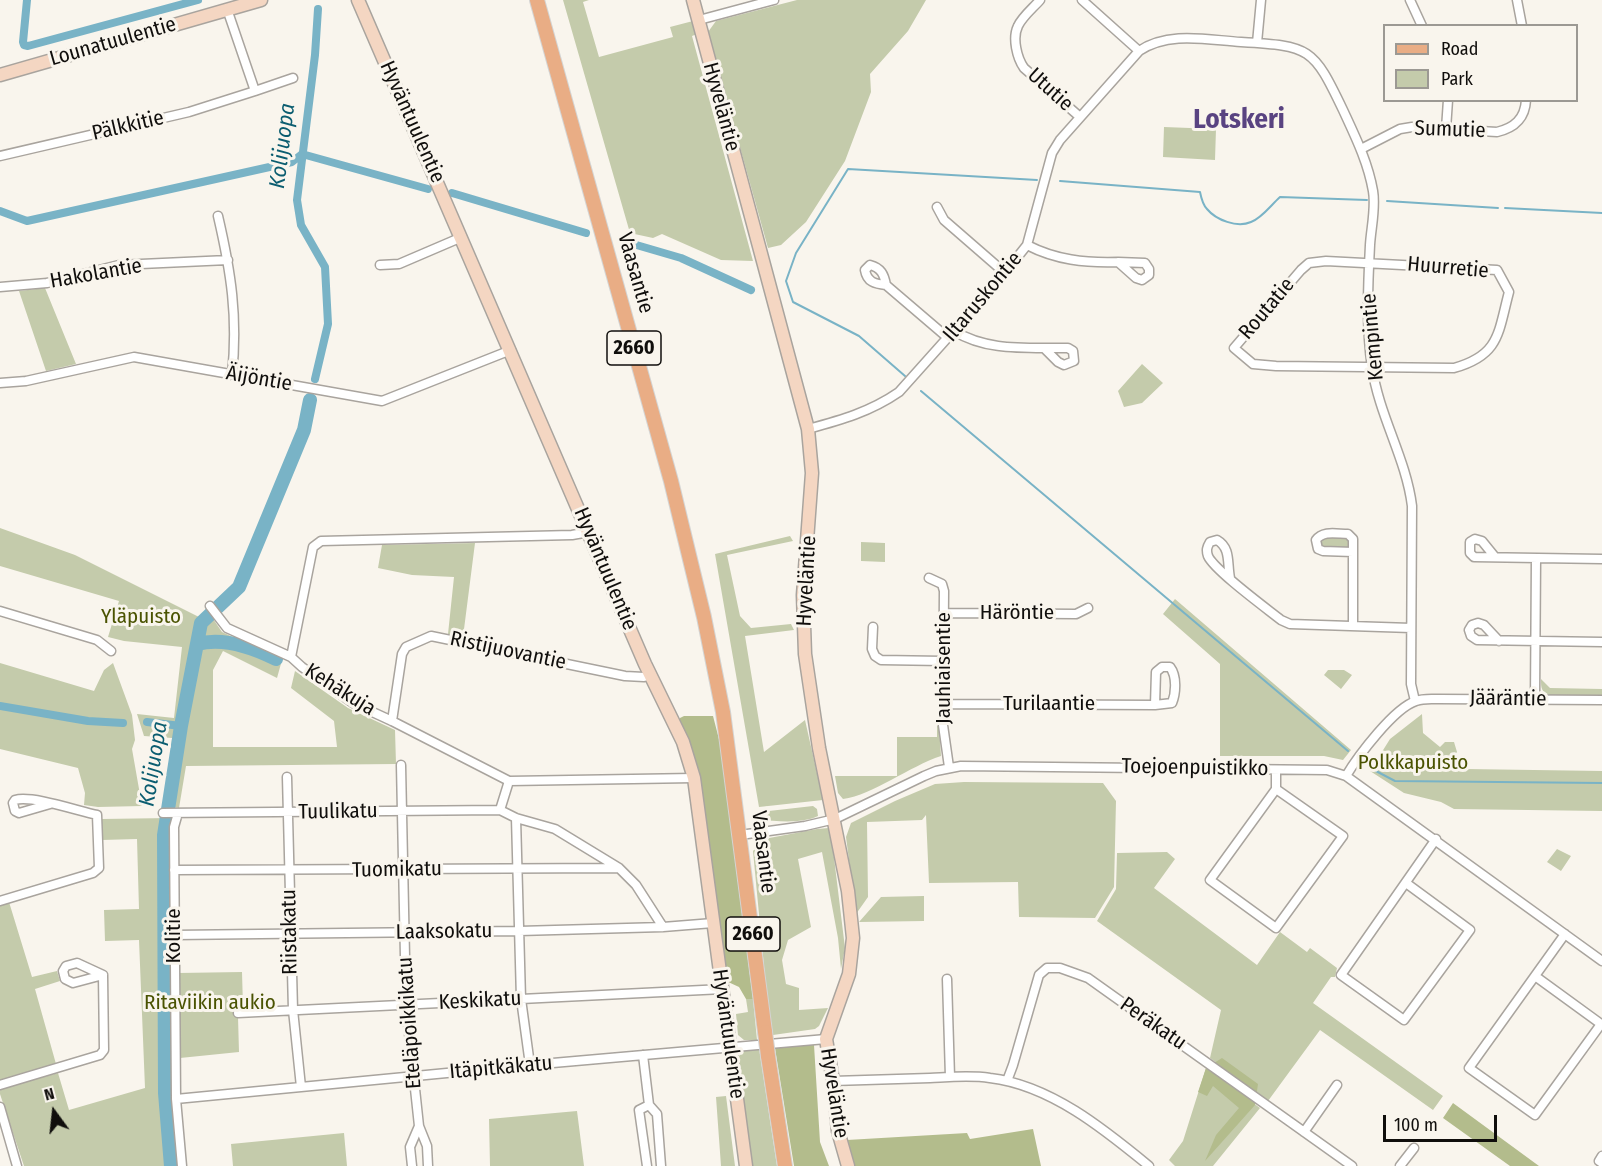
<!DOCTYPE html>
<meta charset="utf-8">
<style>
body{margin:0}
#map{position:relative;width:1602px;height:1166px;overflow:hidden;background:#f9f5ed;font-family:"Fira Sans Condensed",sans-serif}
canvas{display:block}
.legend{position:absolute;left:1383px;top:24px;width:195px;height:78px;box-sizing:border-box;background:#f9f5ed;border:2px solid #9c9993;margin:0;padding:8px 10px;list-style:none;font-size:18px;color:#100e0c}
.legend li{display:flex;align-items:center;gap:12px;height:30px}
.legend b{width:30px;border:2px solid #9c9993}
.north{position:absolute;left:24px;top:1082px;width:60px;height:60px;-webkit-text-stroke:4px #f9f5ed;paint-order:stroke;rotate:345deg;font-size:16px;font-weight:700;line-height:24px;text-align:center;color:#100e0c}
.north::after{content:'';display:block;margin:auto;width:21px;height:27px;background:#100e0c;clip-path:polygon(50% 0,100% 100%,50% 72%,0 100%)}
.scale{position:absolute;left:1383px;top:1115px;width:114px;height:27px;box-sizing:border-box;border:3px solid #100e0c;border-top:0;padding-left:8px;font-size:18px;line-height:21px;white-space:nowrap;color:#100e0c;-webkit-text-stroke:4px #f9f5ed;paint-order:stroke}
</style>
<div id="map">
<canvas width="1602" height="1166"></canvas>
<ul class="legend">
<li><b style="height:8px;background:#e9ad85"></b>Road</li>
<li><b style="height:16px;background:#c4cbab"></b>Park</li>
</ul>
<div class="north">N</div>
<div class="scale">100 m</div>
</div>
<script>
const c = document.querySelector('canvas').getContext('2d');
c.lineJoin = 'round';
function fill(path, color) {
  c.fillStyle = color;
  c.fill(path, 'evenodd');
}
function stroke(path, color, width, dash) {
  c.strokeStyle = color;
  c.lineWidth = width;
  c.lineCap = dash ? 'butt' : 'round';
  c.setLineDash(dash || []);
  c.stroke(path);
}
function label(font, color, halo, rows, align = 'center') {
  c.font = font + ' "Fira Sans Condensed",sans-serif';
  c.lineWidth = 6;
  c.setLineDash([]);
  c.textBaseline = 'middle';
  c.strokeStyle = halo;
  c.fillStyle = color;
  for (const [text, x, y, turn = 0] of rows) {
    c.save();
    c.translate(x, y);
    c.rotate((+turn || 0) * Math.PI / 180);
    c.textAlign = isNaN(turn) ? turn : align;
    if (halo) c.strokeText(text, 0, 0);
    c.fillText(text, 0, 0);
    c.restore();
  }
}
const green = new Path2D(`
 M563,0H589L583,2L599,57L673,37L670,27L693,21L697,34L692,36L753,261L721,260L662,234L653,238L630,233Z
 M797,0H926L908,31L870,74L871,92L845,161L806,222L781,245L768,248L708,32L716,21Z
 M1164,127L1216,129L1215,160L1163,157Z
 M45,288L76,364L46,371L19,291Z
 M1142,364L1163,383L1142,403L1124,407L1118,391Z
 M0,528L75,555L199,617L207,610L222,632L282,660L277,678L223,651L213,670V747H337L334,721L291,688L295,671L348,708L395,730L396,764L186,766L179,808L166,806L172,738L144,736L137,714L174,718L182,647L124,641L108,637L119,601L0,566Z
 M790,536L793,541L727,555L740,616L751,628L791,624L794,630L745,636L764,752L805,720L823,800L759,807L715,554Z
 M1324,537L1349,539V546C1342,550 1329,549 1321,546L1320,543Z
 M861,542L885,543V562L861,561Z
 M475,543L463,637L448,634L454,577L412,575L378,568L382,545Z
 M1175,599L1351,750L1343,760L1324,756H1220V664L1163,614Z
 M0,663L94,691L104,670L113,663L132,715L135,740L132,749L142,806L98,807L84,805L85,793L78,768L0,749Z
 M1328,670H1344L1352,675L1341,689L1324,675Z
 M1541,679L1550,688L1602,689V695H1550C1541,692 1541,688 1541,679Z
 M1422,714L1423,733L1440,747L1445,742H1454L1457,752L1453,758L1466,769L1602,771V811L1454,809L1441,802L1404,793L1370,771L1390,739Z
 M937,726H939L941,756C910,766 873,795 843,799L838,793L835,776H897V737H937Z
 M964,782L1103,783L1116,801L1114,887L1095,918L1019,917L1018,882L929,883L926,815L922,820L867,822L868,897L856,914L846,837L851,823L895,801L935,784Z
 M813,806L817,809L818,816C801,824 778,821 759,820L758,813L760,812Z
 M170,818L169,826C169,937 165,1055 177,1166H24L0,1094V1089L58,1073L69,1110L145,1088L139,940L105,941L104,910L139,909L137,839L102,840V819Z
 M829,828L831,833L845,948L841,969L838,938L822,852L798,859L811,927L788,940L782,960L786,984L799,988V1010L828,1008L819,1026L815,1029L773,1035L766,988L753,851L764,839L817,829Z
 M1557,849L1571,856L1561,871L1547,862Z
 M1167,852L1175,859L1154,888L1257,965L1280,932L1307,952L1310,948L1337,968L1335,977H1331L1313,1003L1443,1096L1433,1110L1320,1030L1268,1101L1210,1058L1221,1010L1097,921L1116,889L1117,853Z
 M924,896V921L859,922L881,897Z
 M9,902L32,977L57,971L60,981L35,989L56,1064L0,1080V905Z
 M242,972L243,1007L238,1017L239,1052L180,1058L178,973Z
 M746,999H753L757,1040H744L738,1035L736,1014L748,1012Z
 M759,1048L775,1153L777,1166H751L738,1058L742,1051Z
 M1206,1068L1260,1108L1213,1166H1175L1169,1160L1183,1141Z
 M726,1096L735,1166H721L716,1097Z
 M577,1111L584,1166H490L489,1119Z
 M344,1133L347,1166H233L231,1144Z`);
const forest = new Path2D(`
 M684,716H713L720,743L753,999H746L739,987L726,981L699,770L679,722L680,718Z
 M814,1045L820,1142L829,1166H794L775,1048Z
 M1222,1058L1258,1084L1255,1105L1205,1161L1216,1135L1239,1108L1213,1086L1207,1096L1198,1092L1206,1068Z
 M1453,1103L1539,1166H1510L1443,1118Z
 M1033,1129L1041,1166H855L847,1140L967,1133L970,1139Z`);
const stream = new Path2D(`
 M1060,181L1200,192C1201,197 1203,205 1207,209C1216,220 1237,228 1251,222C1262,218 1271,205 1280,197L1367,200
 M1387,201L1498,208
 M1505,208L1602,213
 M905,376L859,336L793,302L786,281L796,253L848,169L1037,180
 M921,391L1348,751
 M1374,770L1395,781L1602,783`);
const canal = new Path2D(`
 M27,0L23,42L24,45L28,46L198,0
 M452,193L586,233
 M0,211L27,221L292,162L302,154L428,189
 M633,244L681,258L751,290
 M315,379L328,324L325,267L301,225L297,200L315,55L318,9
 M0,706L88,721L123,723
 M147,722L181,726`);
const river = new Path2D(`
 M197,644C223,637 252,647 276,659
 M171,1166L165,1093L164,835L181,726L201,623L239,587L304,430L310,400`);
const street = new Path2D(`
 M1040,0C1033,8 1022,17 1018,26C1012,38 1017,58 1024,68L1080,117
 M1082,0L1139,51
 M1410,0L1422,26
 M1517,0L1522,26
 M699,20L774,0
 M1257,43L1261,0
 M255,91L293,78
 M1446,129L1448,100
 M1361,149L1400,129L1412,127L1497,132C1514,128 1525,119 1526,100
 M0,156L189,112L255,91L227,9
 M937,207L944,220L1005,273
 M218,216C231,272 238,317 232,375
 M1027,245C1056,260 1085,263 1118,262L1136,278L1142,280L1149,275V269L1145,263L1118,262
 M1326,261L1497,270L1509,292C1498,333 1500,355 1454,368L1276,366L1253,364L1234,348L1301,270L1309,263Z
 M380,265L399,264L462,237
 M886,285C884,274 881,268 870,265L865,270C867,282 875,284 886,285L948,338
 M0,287L47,283L119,265L228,260
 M954,331C982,348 1013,348 1044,348L1058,362L1064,365L1074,361L1073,351L1068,348H1044
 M0,383L26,381L134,357L382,401L511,350
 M808,429C841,420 870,412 899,392L1000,279L1027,245L1052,153L1060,140L1139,51C1169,31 1207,40 1241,42C1310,46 1313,47 1343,110C1355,136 1368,162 1373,191C1376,208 1371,228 1370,245C1368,283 1366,330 1372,367C1379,416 1406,458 1412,506L1411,684L1415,701
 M589,532L572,535L321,541L313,547L291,657L302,667L353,703L392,721L509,781L694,778
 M1495,557L1482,541L1475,539L1470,542V553L1474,557L1602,559
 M929,578L942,584L944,591L943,725L949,767
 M1230,578C1227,563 1231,548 1217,540L1210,542C1207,547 1206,550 1208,556C1214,570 1266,608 1281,620L1290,624L1411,628
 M210,606L227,628L291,657
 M0,611L97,640L111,651
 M945,613L1076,614L1088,608
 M1353,626V539L1348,534C1337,534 1323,530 1316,540L1318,549L1323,551L1353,552
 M873,627L872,649L875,656L881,660L943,661
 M1499,641L1484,625L1478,623L1472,625L1469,630L1471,636L1477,640L1602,642
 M1535,700L1536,558
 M944,704L1155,705L1172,703C1176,693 1177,676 1170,667H1162L1156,672L1155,705
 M392,721L402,654L406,647L431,636L625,676L644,677L651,675
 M401,765L406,1005L419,1126L427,1146L428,1166
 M1346,776C1358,756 1394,708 1416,701C1423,698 1432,699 1439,699L1602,700
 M287,777L293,1010L301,1087
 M1276,789L1343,836L1276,928L1210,880L1276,789V770
 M500,810L509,781
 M163,813L500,810L516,818L555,829L619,868L636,885L663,927
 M178,813L174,827L176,1099L182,1166
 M516,818L521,999L530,1065
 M740,835L805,826L835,819L924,776L936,771L961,766L1327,770L1346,776L1602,961
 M174,870L618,868
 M1406,883L1470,930L1404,1020L1341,975L1436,839
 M0,901L93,873L99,868L97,815C78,811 32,795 15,800L13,803L15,811L19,813L50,804
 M174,935L519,931L663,927L713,923
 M77,963L103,975L73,983L65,979L63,971L66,966Z
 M1535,976L1601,1024L1535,1115L1469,1068L1565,934
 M947,979L950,1077
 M238,1013L723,989
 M643,1055L649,1105L657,1114L661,1166
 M833,1081C865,1080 898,1079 930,1078C950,1077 970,1075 990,1078C1050,1085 1104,1129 1149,1166
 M1007,1081L1013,1065L1039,975L1047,968H1060L1088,978L1352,1166
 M0,1085L100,1055L104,1050L103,975
 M176,1099L530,1065L826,1039
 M0,1107L17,1166
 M1304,1132L1337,1085
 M1602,1156L1599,1161L1602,1163
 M412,1166L410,1147L419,1126
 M647,1166L639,1110L649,1105
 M1400,1166L1414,1148`);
const secondary = new Path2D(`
 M358,0L645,664L683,742L694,778L746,1166
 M693,0L808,429L812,473L803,595L805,654L819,748L848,891L853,938L849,974L826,1039L833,1081L838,1131L848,1166
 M0,75L261,0`);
const primary = new Path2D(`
 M537,0L671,481L704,617L723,712L765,1032
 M768,1056L785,1166`);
const primaryBridge = new Path2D(`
 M765,1032L768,1056`);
const shields = [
 [634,348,54],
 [753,934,54]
];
const shieldNames = [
 ["2660",634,348],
 ["2660",753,934]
];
const streetNames = [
 ["Lounatuulentie",113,42,-16],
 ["Ututie",1050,90,42],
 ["Hyveläntie",721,107,75],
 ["Hyväntuulentie",412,122,66],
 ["Pälkkitie",128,126,-13],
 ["Sumutie",1450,130,2],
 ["Huurretie",1448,268,5],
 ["Vaasantie",635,273,74],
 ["Hakolantie",96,274,-10],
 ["Iltaruskontie",983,297,-50],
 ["Routatie",1267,309,-50],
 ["Kempintie",1373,337,-95],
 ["Äijöntie",259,379,10],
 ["Hyväntuulentie",605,569,67],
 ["Hyveläntie",807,581,-87],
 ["Häröntie",1017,613],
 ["Ristijuovantie",508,651,12],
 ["Jauhiaisentie",944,668,-90],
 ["Kehäkuja",340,690,32],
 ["Jääräntie",1508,699,1],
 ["Turilaantie",1049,704],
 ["Toejoenpuistikko",1195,768,1],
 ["Tuulikatu",338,812,-1],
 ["Vaasantie",763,852,83],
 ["Tuomikatu",397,870,-1],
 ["Riistakatu",290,932,-91],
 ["Laaksokatu",444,932,-1],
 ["Kolitie",174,936,-90],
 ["Keskikatu",480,1001,-3],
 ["Eteläpoikkikatu",410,1023,-94],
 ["Peräkatu",1153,1024,35],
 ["Hyväntuulentie",728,1034,82],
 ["Itäpitkäkatu",501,1068,-5],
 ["Hyveläntie",834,1093,81]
];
const parkNames = [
 ["Yläpuisto",141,617],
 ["Polkkapuisto",1413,763],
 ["Ritaviikin aukio",210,1003]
];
const waterNames = [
 ["Kolijuopa",283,146,-83],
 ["Kolijuopa",154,764,-81]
];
const districtNames = [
 ["Lotskeri",1239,120]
];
fill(green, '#c4cbab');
fill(forest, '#b3bc8c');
stroke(stream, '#79b3c6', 2);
stroke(canal, '#79b3c6', 8);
stroke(river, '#79b3c6', 14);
stroke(street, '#a9a49e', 11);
stroke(secondary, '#a9a49e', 15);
stroke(primary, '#d4d4d3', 16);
stroke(street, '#fff', 8);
stroke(secondary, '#f4d6c2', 12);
stroke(primary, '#e9ad85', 14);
stroke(primaryBridge, '#d4d4d3', 16, []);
stroke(primaryBridge, '#e9ad85', 14);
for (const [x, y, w] of shields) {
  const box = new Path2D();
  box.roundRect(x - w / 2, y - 17, w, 34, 4.5);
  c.fillStyle = '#f9f5ed';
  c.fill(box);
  stroke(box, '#100e0c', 1.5);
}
label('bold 20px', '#100e0c', null, shieldNames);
label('21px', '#100e0c', '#f9f5ed', streetNames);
label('21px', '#4a5302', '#f9f5ed', parkNames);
label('italic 22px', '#0b5d70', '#f9f5ed', waterNames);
label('bold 27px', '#594381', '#f9f5ed', districtNames);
</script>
